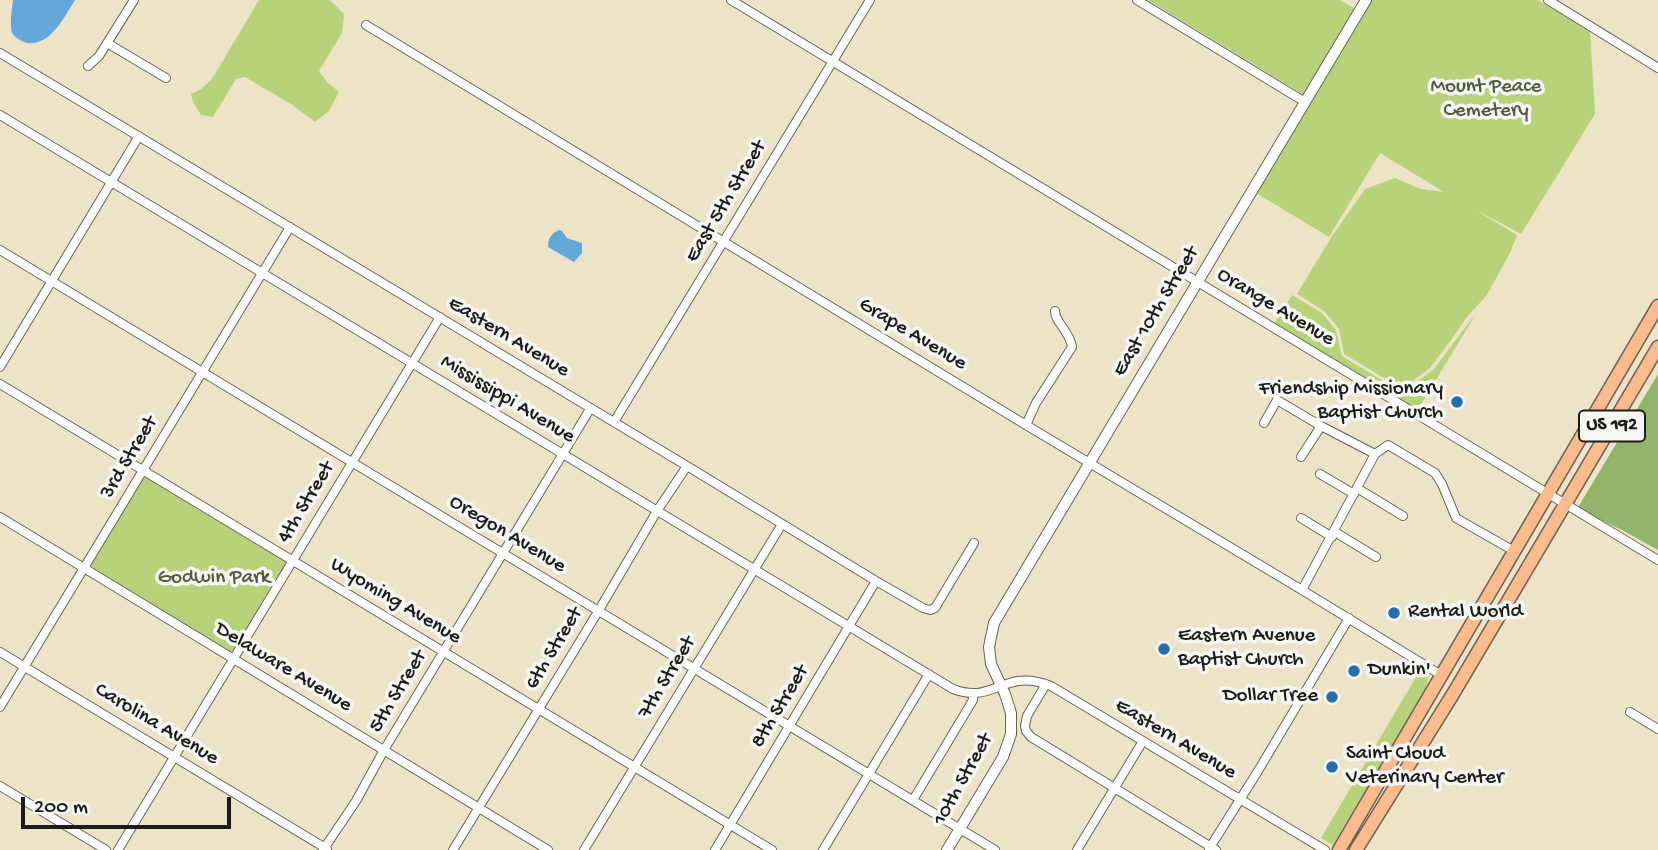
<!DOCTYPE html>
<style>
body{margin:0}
#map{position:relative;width:1658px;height:850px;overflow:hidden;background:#ede3c6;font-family:"Gochi Hand",sans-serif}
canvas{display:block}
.scale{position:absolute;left:21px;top:797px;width:210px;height:32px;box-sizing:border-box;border:4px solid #1c1c1c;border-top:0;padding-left:9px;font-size:21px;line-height:24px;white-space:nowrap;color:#1c1c1c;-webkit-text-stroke:5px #f6f6f2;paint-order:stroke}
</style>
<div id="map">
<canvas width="1658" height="850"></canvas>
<div class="scale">200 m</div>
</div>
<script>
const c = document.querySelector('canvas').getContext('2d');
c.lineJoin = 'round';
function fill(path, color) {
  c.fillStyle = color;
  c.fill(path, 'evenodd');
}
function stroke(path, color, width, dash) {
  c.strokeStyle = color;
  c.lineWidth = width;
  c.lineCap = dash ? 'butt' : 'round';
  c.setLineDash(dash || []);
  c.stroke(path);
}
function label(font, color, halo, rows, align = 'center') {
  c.font = font + ' "Gochi Hand",sans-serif';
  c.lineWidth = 7;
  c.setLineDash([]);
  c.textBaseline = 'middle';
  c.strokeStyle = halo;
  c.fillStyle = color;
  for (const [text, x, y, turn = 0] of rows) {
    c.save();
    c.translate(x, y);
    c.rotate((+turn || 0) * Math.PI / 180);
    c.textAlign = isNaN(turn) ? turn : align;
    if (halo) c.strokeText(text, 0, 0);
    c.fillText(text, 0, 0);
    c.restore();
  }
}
const green = new Path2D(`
 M259,0H330L344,14L342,33L319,71L327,82L339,92L329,111L315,122L291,104L245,77L236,79L213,117L201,115L193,102L191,94L201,89L212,79Z
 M1148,0H1340L1355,9L1304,95Z
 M1372,0H1538L1590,31L1595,114L1521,234L1474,209L1517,235L1510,253L1487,295L1466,318L1451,340L1430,368L1402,389L1344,354L1339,329L1324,311L1297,294L1332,236L1365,189L1395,178L1421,189L1444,192L1380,153L1329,237L1256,193Z
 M1292,295L1322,313L1336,330L1342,356L1402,392L1433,370L1477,312L1417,411L1273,325Z
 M144,476L284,559L286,565L236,649L231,651L227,650L96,570L92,566V561Z
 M1421,668L1428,676L1426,689L1333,845L1321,838L1419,672L1422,673L1423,672Z`);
const forest = new Path2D(`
 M1658,374V550L1622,530L1577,509Z`);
const water = new Path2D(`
 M13,0H75C64,17 51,46 27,43C23,42 15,38 13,34C9,28 12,7 13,0Z
 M559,230L562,231L567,238L582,243V253L574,262L548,247C548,238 551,234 559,230Z`);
const minor = new Path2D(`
 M731,0L1658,560
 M1137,0L1305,102
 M1548,0L1658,68
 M366,25L1026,425L1302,590L1441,675
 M107,43L166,78
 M0,53L687,466L876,581L923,608L930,610L935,608L974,543
 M88,66L99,56L134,0
 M0,115L953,689C983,700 992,686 1018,681C1030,679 1041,682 1051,686L1325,850
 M0,250L995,850
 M0,367L139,136
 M0,384L772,850
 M614,422L870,0
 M1264,423L1277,400L1321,426L1375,454
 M1026,425L1036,403L1072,347C1070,331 1055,323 1055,311
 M1301,457L1321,426
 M1320,474L1354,494
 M1357,488L1403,516
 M0,517L548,850
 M1301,518L1332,537
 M1335,532L1376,557
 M1302,590L1375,454L1388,445L1435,473L1442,484L1456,518L1514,551
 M0,652L327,849
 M1046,684L1027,716L1025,726L1026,731L1031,737L1216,850
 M0,707L290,227
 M1630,712L1658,729
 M0,786L106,850
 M913,800L973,700V693
 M1209,849L1258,771L1349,618
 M118,850L440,317
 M323,850L356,801L384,750L590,409
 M453,850L599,610L657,511L687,466
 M584,850L782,524
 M715,850L876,581
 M823,850L929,674
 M1077,850L1143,741`);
const tertiary = new Path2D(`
 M947,850L1003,757L1011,734V713L1005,694L991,664L989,647L994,623L1366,0`);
const trunk = new Path2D(`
 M1339,850L1658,306
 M1356,850L1453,694L1658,347`);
const markers = [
 [1457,402,7,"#1f6fb2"],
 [1394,613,7,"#1f6fb2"],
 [1164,649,7,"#1f6fb2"],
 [1354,671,7,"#1f6fb2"],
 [1332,697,7,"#1f6fb2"],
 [1332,767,7,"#1f6fb2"]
];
const shields = [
 [1612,426,66]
];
const shieldNames = [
 ["US 192",1612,426]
];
const parkNames = [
 ["Mount Peace",1486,88],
 ["Cemetery",1486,112],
 ["Godwin Park",214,579]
];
const streetNames = [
 ["East 5th Street",727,202,-59],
 ["Orange Avenue",1275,308,31],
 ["East 10th Street",1157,312,-59],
 ["Grape Avenue",912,335,31],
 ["Eastern Avenue",508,338,31],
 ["Mississippi Avenue",507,400,31],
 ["3rd Street",130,458,-59],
 ["4th Street",307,503,-59],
 ["Oregon Avenue",507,535,31],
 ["Wyoming Avenue",395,602,31],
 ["6th Street",555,649,-59],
 ["Delaware Avenue",283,668,31],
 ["7th Street",668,678,-59],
 ["5th Street",399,692,-59],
 ["8th Street",781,707,-59],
 ["Carolina Avenue",156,725,31],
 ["Eastern Avenue",1175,740,31],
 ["10th Street",964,780,-61]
];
const poiNames = [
 ["Friendship Missionary",1443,390,"right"],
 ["Baptist Church",1443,414,"right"],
 ["Rental World",1408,613],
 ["Eastern Avenue",1178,637],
 ["Baptist Church",1178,661],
 ["Dunkin'",1368,671],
 ["Dollar Tree",1318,697,"right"],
 ["Saint Cloud",1346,755],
 ["Veterinary Center",1346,779]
];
fill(green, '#b7d379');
fill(forest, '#91b569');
fill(water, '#64a8d9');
stroke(minor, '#656258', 10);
stroke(tertiary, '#656258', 12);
stroke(trunk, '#656258', 15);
stroke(minor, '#fff', 8);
stroke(tertiary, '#fff', 10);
stroke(trunk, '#fbbb8c', 12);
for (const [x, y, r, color] of markers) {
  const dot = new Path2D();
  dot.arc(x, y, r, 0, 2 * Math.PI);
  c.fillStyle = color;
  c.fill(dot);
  stroke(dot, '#f6f6f2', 2.5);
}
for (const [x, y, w] of shields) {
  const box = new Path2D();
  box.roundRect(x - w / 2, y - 15.5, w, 31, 5);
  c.fillStyle = '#f6f6f2';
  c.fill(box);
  stroke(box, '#1c1c1c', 2);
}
label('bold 19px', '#1c1c1c', null, shieldNames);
label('21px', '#525c3d', '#f6f6f2', parkNames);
label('21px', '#1c1c1c', '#f6f6f2', streetNames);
label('21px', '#1c1c1c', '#f6f6f2', poiNames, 'left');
</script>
